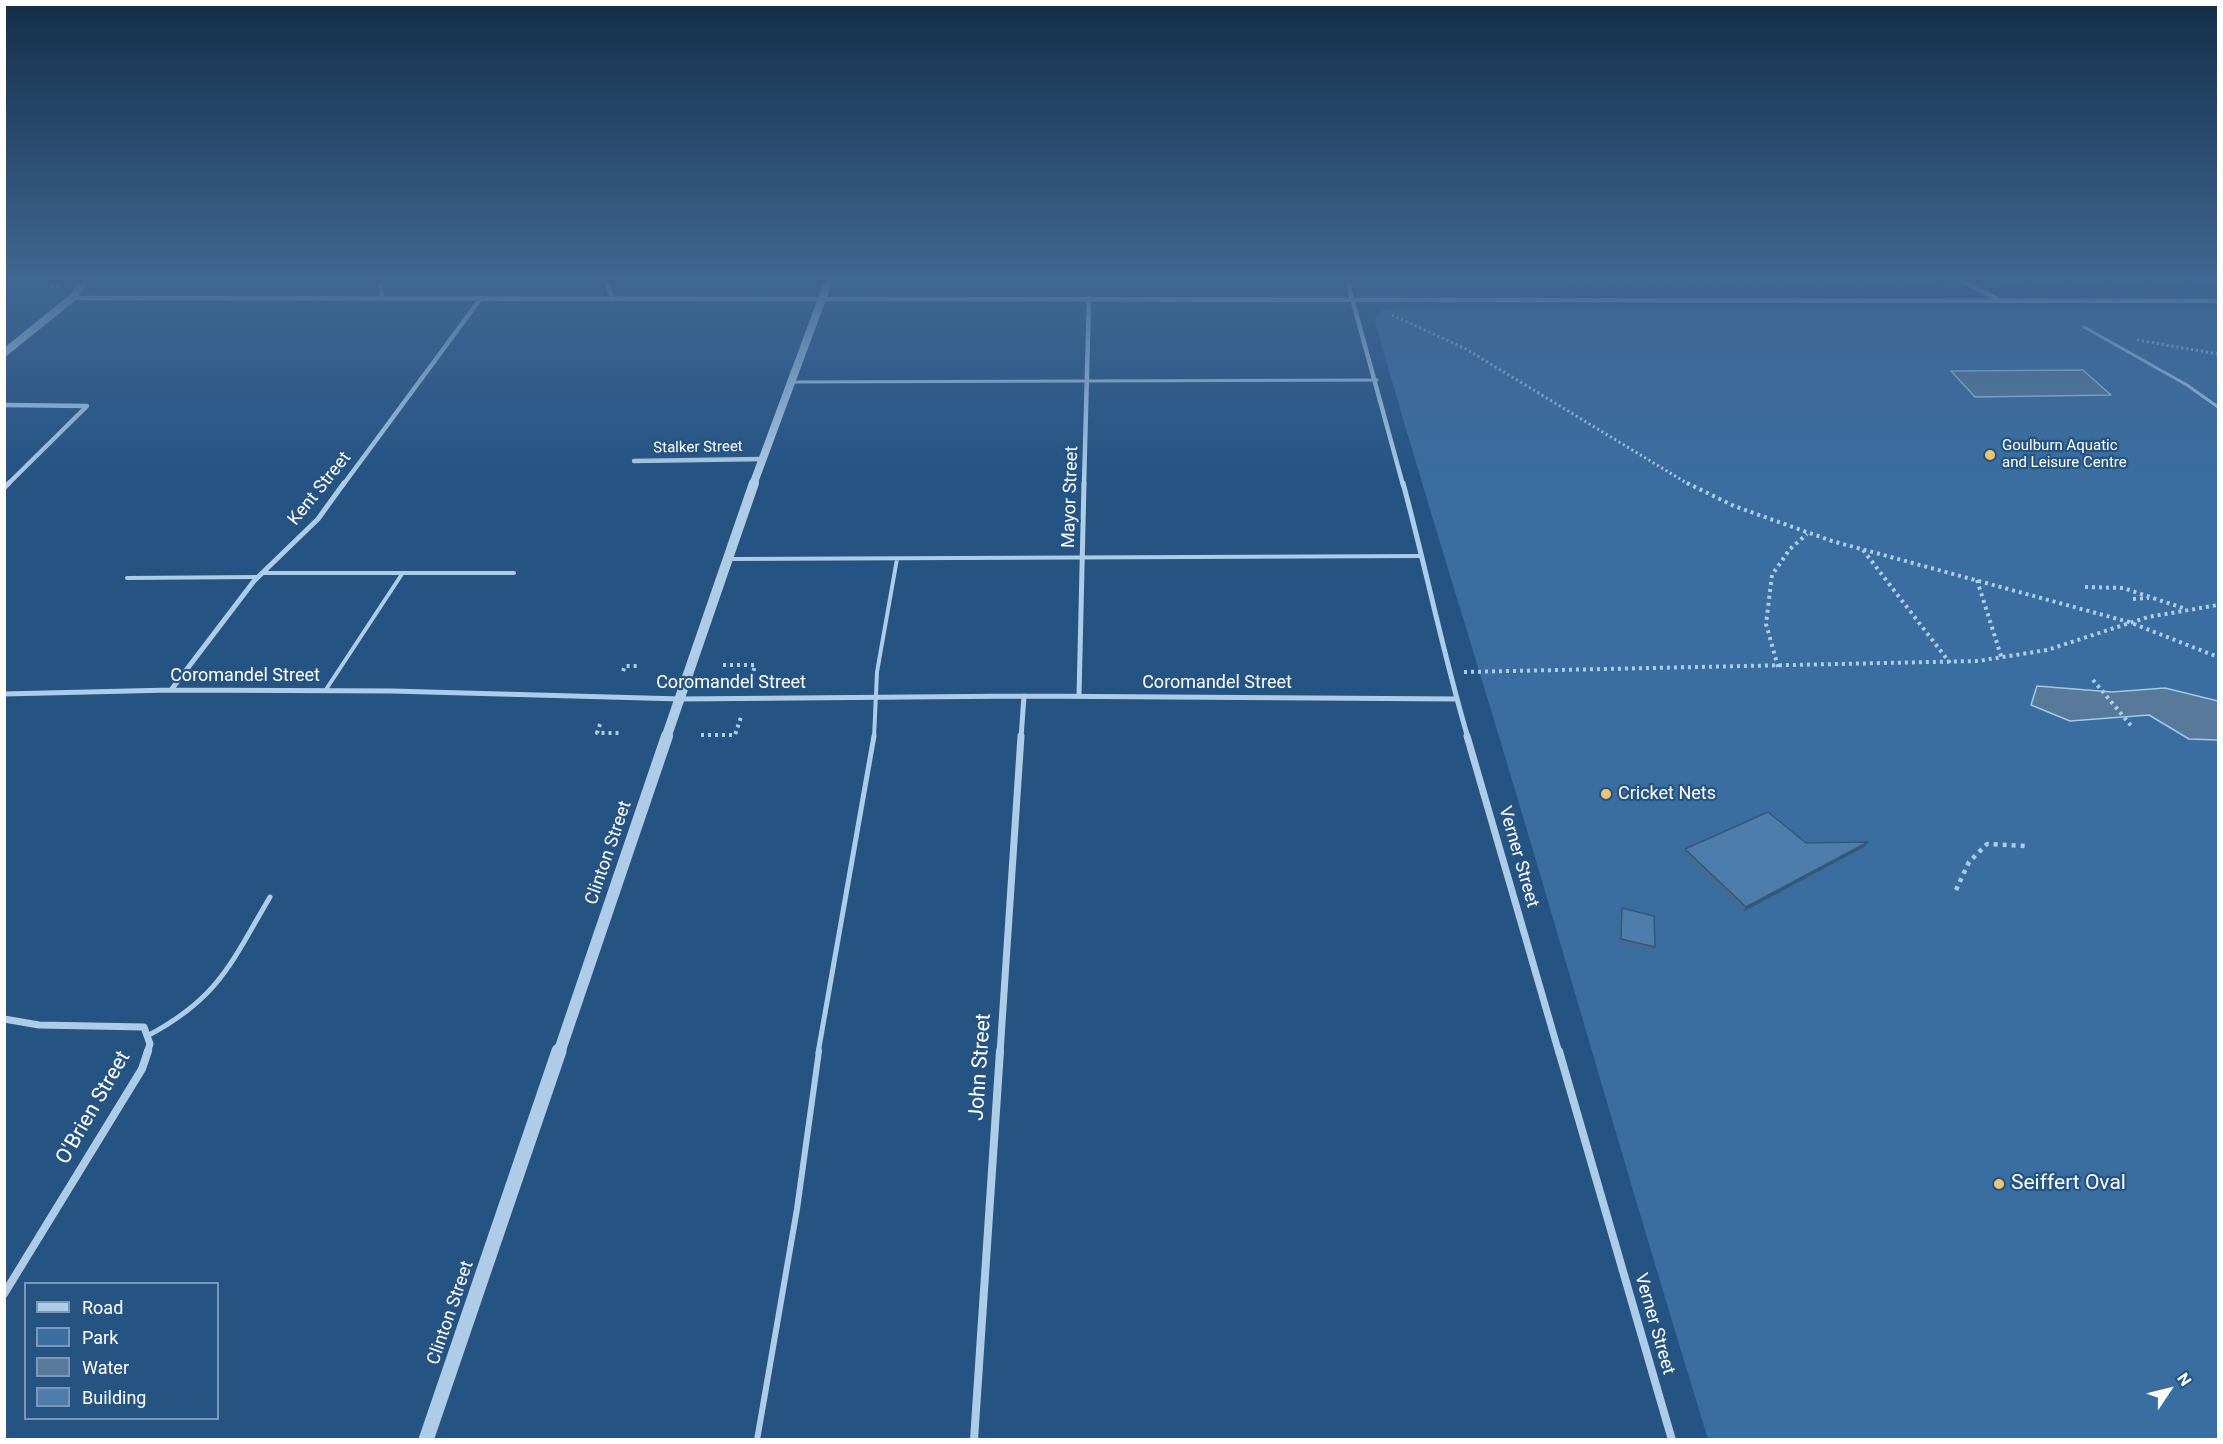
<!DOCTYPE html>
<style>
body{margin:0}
#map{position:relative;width:2223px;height:1444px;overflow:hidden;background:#255483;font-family:Roboto,sans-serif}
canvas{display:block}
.frame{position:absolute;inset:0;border:6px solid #fff;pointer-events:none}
.legend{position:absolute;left:24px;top:1282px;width:195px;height:138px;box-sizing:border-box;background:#255483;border:2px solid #7c98b5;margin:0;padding:8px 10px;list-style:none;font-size:18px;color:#fff}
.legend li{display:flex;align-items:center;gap:12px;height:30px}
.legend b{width:30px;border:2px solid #7c98b5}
.north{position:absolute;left:2139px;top:1360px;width:60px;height:60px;-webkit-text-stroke:4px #255483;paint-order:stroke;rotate:55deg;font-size:16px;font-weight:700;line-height:24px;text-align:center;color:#fff}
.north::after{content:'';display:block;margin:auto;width:21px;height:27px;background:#fff;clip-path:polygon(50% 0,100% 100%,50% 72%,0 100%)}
</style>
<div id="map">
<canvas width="2223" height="1444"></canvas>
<div class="frame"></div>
<ul class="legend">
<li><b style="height:8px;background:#aecce7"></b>Road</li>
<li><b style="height:16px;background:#3a6ea0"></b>Park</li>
<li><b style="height:16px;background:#58799a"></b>Water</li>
<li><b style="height:16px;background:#4d7eab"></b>Building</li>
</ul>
<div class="north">N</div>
</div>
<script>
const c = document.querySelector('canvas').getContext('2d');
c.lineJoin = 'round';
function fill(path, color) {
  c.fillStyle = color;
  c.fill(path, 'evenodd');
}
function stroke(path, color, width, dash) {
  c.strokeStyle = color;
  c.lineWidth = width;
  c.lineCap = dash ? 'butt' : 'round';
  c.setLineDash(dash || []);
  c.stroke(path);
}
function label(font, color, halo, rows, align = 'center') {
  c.font = font + ' Roboto,sans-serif';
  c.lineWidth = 4.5;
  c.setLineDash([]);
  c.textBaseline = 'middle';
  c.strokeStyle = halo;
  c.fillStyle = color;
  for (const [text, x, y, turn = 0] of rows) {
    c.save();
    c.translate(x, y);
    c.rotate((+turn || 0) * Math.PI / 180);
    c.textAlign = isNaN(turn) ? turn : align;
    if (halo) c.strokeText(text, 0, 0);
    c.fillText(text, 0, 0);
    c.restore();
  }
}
const green = new Path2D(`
 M1404,307H2218V1439H1708C1641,1221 1578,1002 1513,783C1467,629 1419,477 1375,322L1376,314L1385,309Z`);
const water = new Path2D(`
 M2083,370L2111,395L1975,397L1951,371Z
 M2037,686L2112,692L2165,688L2218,701V740L2189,739L2149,715L2070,721L2031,705Z`);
const pathFar2 = new Path2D(`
 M1389,280L1948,282
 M1997,282H2218
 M52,287L61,286
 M1392,315L1466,349L1690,485
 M2137,340L2218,354`);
const pathFar1 = new Path2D(`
 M1687,483L1734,506L1832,541L2129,622L2218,657
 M1863,550L1950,663
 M1977,580L2002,659
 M2085,587L2123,588L2183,608
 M2133,599L2149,598
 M723,665H755L751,681
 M1778,667L1766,624L1772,575L1790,549L1807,534
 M623,671L625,666H640
 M1464,672L1978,661L2047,650L2148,617L2218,605
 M2093,680L2133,728
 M600,724L597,733H620
 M701,735H735L742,714`);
const path = new Path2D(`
 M1956,890L1969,862L1987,844L2025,846`);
const serviceFar3 = new Path2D(`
 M2084,327L2187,385L2218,407
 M792,382L1377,380`);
const serviceFar2 = new Path2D(`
 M729,559L1422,556
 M262,573H514
 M127,578L258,577
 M325,691L402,574
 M874,738L877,672L897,559`);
const serviceFar1 = new Path2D(`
 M147,1036C219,998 231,963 270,897
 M818,1053L874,736`);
const service = new Path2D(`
 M757,1440L797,1209L819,1051`);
const minorFar3 = new Path2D(`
 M380,280L382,298
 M605,280L613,299
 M1347,280L1403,485
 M1960,280L1997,299
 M72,298L2218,301
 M4,405L87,406L7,485
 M634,461L762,459
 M343,485L481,298
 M1084,485L1089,298`);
const minorFar2 = new Path2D(`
 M1403,483C1426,568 1443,654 1468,738
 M4,488L9,483
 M171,690L254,581L318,519L344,483
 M4,694L171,690L392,691L681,699L1024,696L1457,699
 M1079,696L1084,483
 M1021,738L1024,696`);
const minorFar1 = new Path2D(`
 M1467,736L1559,1053
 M4,1019L39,1025L144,1027L150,1044L147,1053
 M1000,1053L1021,736`);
const minor = new Path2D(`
 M1559,1051L1672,1440
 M4,1294L142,1069L148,1051
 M974,1440L1000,1051`);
const tertiaryFar3 = new Path2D(`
 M4,353L72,298L86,280
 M753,485L829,280`);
const tertiaryFar2 = new Path2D(`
 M666,738L754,483`);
const tertiaryFar1 = new Path2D(`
 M559,1053L667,736`);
const tertiary = new Path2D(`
 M426,1440L559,1051`);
const wall = new Path2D(`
 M1806,843L1864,847L1743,912L1682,854L1685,849Z
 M1622,908L1655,947L1652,953L1619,945L1620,913Z`);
const shadedWall = new Path2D(`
 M1868,842L1864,847L1743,912L1746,907Z`);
const building = new Path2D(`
 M1768,812L1806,843L1868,842L1746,907L1685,849Z
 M1622,908L1654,916L1655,947L1621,939Z`);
const markers = [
 [1990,455,6,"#f1c472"],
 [1606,794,6,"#f1c472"],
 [1999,1184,6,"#f1c472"]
];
const farPoinames = [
 ["Goulburn Aquatic",2002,446],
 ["and Leisure Centre",2002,463]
];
const farStreetnames = [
 ["Stalker Street",698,448,-1]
];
const streetNames = [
 ["Kent Street",320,489,-51],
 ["Mayor Street",1071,497,-88],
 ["Coromandel Street",245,676],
 ["Coromandel Street",731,683],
 ["Coromandel Street",1217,683],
 ["Clinton Street",609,853,-71],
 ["Verner Street",1518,857,74],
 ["Clinton Street",451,1313,-71],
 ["Verner Street",1654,1324,74]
];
const poiNames = [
 ["Cricket Nets",1618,794]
];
const nearStreetnames = [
 ["John Street",981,1067,-86],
 ["O'Brien Street",94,1108,-60]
];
const nearPoinames = [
 ["Seiffert Oval",2011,1184]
];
fill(green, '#3a6ea0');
fill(water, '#58799a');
stroke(water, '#a2c7e8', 1.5);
stroke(pathFar2, '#aecce7', 3, [2, 3]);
stroke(pathFar1, '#aecce7', 4, [3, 4]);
stroke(path, '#aecce7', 4.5, [4, 5]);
stroke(serviceFar3, '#aecce7', 3);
stroke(serviceFar2, '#aecce7', 4);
stroke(serviceFar1, '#aecce7', 5);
stroke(service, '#aecce7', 6);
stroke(minorFar3, '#aecce7', 4.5);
stroke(minorFar2, '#aecce7', 5);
stroke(minorFar1, '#aecce7', 7);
stroke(minor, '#aecce7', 8);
stroke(tertiaryFar3, '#aecce7', 8);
stroke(tertiaryFar2, '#aecce7', 10);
stroke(tertiaryFar1, '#aecce7', 12);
stroke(tertiary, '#aecce7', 15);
fill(wall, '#426c93');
fill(shadedWall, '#365878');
fill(building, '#4d7eab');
stroke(building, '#365878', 1.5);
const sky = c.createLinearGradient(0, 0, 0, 482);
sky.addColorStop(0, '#142e48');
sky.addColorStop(0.58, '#406793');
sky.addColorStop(1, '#40679300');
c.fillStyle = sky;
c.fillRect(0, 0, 2223, 482);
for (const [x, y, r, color] of markers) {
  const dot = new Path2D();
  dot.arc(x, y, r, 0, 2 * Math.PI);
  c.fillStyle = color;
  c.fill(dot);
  stroke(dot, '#255483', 2);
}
label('15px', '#fff', '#255483', farPoinames, 'left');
label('15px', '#fff', '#255483', farStreetnames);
label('18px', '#fff', '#255483', streetNames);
label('18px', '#fff', '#255483', poiNames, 'left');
label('21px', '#fff', '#255483', nearStreetnames);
label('21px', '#fff', '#255483', nearPoinames, 'left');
</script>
